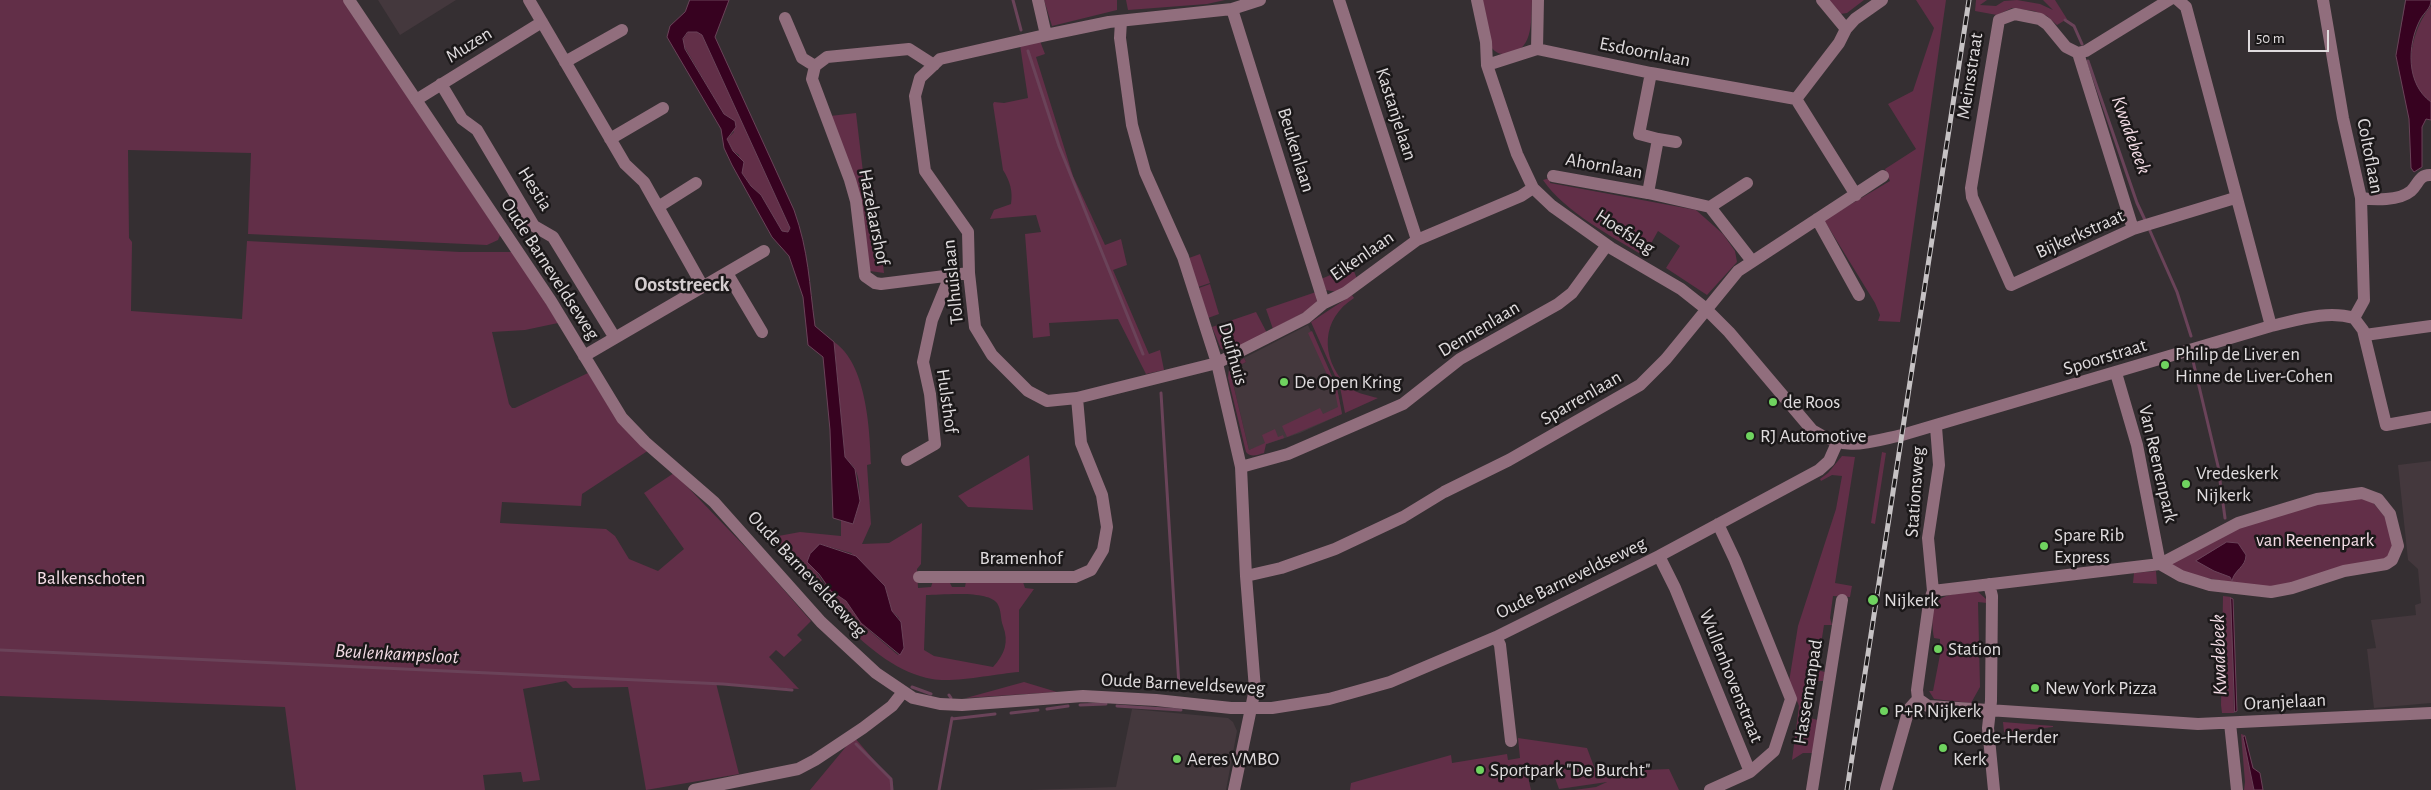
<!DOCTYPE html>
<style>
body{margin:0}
#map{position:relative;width:2431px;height:790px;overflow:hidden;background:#352f32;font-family:"Alegreya Sans",sans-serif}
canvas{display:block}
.scale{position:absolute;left:2248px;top:30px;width:81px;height:22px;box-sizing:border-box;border:2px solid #e0dcde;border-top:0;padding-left:6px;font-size:15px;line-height:18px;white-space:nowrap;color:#e0dcde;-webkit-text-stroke:4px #1b1819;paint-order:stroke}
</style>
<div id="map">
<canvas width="2431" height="790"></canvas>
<div class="scale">50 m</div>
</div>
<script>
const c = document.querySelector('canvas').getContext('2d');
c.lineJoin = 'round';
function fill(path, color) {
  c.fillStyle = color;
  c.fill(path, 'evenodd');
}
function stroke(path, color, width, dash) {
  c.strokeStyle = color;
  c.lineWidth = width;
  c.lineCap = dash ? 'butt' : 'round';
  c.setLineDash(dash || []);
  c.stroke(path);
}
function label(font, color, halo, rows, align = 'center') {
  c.font = font + ' "Alegreya Sans",sans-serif';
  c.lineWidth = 5;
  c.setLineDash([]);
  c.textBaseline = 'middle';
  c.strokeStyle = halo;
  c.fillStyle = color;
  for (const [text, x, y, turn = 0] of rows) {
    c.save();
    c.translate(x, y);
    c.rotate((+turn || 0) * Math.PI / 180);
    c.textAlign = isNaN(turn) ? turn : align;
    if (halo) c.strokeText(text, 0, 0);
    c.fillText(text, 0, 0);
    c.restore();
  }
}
const built = new Path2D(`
 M378,0H456L400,35Z
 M1308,325L1337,388L1342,414L1300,433L1249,450L1231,375L1235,368L1246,362L1244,358Z
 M2431,461V703L2374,708L2367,649L2376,648L2371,620L2416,615L2415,605L2421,603L2418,569L2408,560L2398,465Z
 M1132,709L1228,718L1233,722L1237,731L1226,790H1031L1116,787Z`);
const green = new Path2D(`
 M0,0H343L500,235L498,240L487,245L248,234L251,153L128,150L129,238L132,242L131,311L242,319L247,241L460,252H514L558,323L525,330L492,332L509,404L512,408H515L588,373L613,413L649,450L582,494L581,506L502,502L500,523L606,529L615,536L629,559L658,571L684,549L644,493L674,473L756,558L811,621L797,635L802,640L784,657L776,650L769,657L799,689L716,683L739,774L646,790L628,687L573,688L566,681L523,689L540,780L523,782L521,772L483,775L485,790H296L285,707L0,696Z
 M1044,0H1117V10L1052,26Z
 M1126,0H1225L1207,4L1128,10Z
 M1482,0H1532C1531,22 1534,54 1503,54C1497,54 1491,49 1489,43C1484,30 1484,13 1482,0Z
 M1828,0H1864L1847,13L1840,14Z
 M1916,0H1946L1900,322L1878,321L1880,315L1875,303L1824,220L1890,181L1885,169L1916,149L1888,104L1913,91L1934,28Z
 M1976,0H1987L1980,5L1996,6L2004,1L2017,0L2040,4L2053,10L2043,0H2055L2067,19L2057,25L2047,16L2034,11L2012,8L1997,15L1975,11Z
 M2431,6V102C2400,80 2410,31 2431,6Z
 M688,32H697L702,35L790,228L788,232L782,231L761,195L751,186L742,173L739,155L733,151L727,139L734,132L683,44V39Z
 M1040,41L1045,54L1036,57L1073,176L1105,245L1121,239L1127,265L1113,270L1149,354L1160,350L1164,370L1146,374L1118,319L1049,323L1050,336L1033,338L1025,234L1041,232L1036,215L990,219L994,210L1011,204C1013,191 1010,181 1003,170L993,104L994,102L1004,103L1028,98L1020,45Z
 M856,113L865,189L874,188L884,273L870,271L830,116Z
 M1550,178V183L1696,210L1723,234L1735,251L1737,262L1707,295L1666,268L1680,246L1658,231L1644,256C1611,236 1565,212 1543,180Z
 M1200,254L1210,283L1198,287L1189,258Z
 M1352,266L1357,279L1337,292L1326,290L1321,279Z
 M1210,284L1219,314L1208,318L1199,288Z
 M1316,292L1317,301L1312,308L1273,329L1266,309Z
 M1352,295L1354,298C1321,319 1320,357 1346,385C1352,392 1369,396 1378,398L1345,413L1340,387L1311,322Z
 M1256,312L1267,333L1228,351L1221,349L1212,327Z
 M1312,331L1337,388L1342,414L1287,437L1282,426L1320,408L1323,414L1338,407L1335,392L1308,333Z
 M834,342C866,363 870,428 871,464L867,465L871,524L862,544L889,543L922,523L921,564L917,569L918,588L931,587L933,581H949L952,587H965L966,581L1023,582L1025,588L1034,589L1019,610V672C995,674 954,683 932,679C868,668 811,585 773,537L800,532L841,536V520L853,524C859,507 863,486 855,469C853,464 848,462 845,457ZM820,544L851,553L885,586L892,611L899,618L904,648L898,655L865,627L846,601L823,583L815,569ZM926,595C942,595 987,590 997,603C1002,611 1000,618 1003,626C1009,642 1005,654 993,667L934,656L924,650Z
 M1244,358L1246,362L1235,368L1231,375L1249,450L1265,443L1262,435L1275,429L1278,437L1283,435L1284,438L1266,444L1264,453C1257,455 1251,458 1246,452L1228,378L1229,368Z
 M1882,452L1886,453L1875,524L1871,523Z
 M1029,455L1033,510L968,507L958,496Z
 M1842,456L1855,457L1835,583L1852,586L1850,597L1833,596L1830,618L1832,625H1824L1817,670L1825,672L1823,681H1815L1810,718L1818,720L1813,753H1803L1792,760L1799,706L1789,682L1798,626L1836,509L1842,476L1832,475L1821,481L1820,479L1828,473Z
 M2369,498L2396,530L2391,558L2284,587H2257L2184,574L2170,563L2230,529L2307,504Z
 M2156,571L2157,584L2133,583L2134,573Z
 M1977,591L1986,599L1987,603L1978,602L1980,687L1971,703L1934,699L1929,691H1933L1940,655V639L1934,638C1928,594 1939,596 1977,591Z
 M2223,596L2231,597L2234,713H2222L2221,705Z
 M1024,682L1057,692L966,698Z
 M2003,722L2053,726V727L2004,732Z
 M2241,734L2244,735L2243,737L2254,790H2244L2245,782Z
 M854,737L893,782L891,790H810Z
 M1518,738L1587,748L1596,772L1669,769L1679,790H1574L1596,787L1607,782L1559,789L1551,767L1526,768L1531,790H1350L1351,783L1451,755L1452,763L1507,754L1508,760L1520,758Z`);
const water = new Path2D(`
 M690,0H729L715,37L794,210C809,252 809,283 815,326L834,342L845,457L855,469L860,501L853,524L833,518L830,430L823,357L808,345L803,297L789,256L772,237L732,165L724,148L721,129L667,37L670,26L685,12ZM688,32H697L702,35L790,228L788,232L782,231L761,195L751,186L742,173L744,162L733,151L727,139L736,127L735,121L724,114L685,49L683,39Z
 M2406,0H2431C2431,9 2424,12 2420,20C2407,45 2406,84 2431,102V120L2426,119L2422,127V167L2414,172L2411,168L2409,119L2396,56Z
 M2227,542L2238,543L2246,555C2246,567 2234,570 2232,581L2230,577L2214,571L2196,561Z
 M820,544L856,556L885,586L892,611L901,622L904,648L900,655L861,623L846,601L831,591L819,574L807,562L810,554Z
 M2231,598L2233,599L2237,711L2235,712Z
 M2245,736L2253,768L2260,773L2263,790H2254L2243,737Z`);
const stream = new Path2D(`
 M1013,0L1021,30
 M2065,20L2074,26L2082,44
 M1028,51L1059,146L1143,354
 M2088,61L2137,203L2145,220
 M2150,231L2177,292L2191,336
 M2193,361L2218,466L2225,518
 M1161,393L1179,686
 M0,650L723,684L792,690
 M912,687L931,694
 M949,695L951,698
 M1080,705L1106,704
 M1117,706L1181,710
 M1047,709L1068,706
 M1011,713L1038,710
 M952,719L995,714
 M856,744L891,779L892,790
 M939,790L952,718`);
const minor = new Path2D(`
 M349,0L551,301L622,418L645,442L714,502L821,622L876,673L913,698L940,704L962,705L1083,696L1156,700L1231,708H1272L1329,699L1390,682L1496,637L1659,556L1819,470L1829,461L1837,443
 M529,0L625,164L644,182L703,287
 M1038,0L1046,35
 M1260,0L1232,9L1109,22L1046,35L940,59L920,78L915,96L925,171L968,232L969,273L975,327L992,355L1028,391L1047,401L1077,398L1217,363L1306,318L1324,303L1345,293L1417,240L1521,196L1533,188
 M1339,0L1417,240
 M1477,0L1486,42L1487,65L1517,154L1533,188L1552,206L1611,248L1681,289L1705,308L1729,332L1812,430C1846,452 1866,443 1902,435L2271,326C2298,320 2327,310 2354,318L2363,330L2386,425L2431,417
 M1822,0L1846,29
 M2169,0L2086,51L2078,53L2066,47L2047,24L2040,19L2015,14L1999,20L1971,188L1972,197L2011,285L2133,229L2235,198
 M2178,0L2186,7L2271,326
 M2323,0L2343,118L2361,198L2364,300L2354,318
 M1232,9L1324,303
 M785,18L802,58L815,66
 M1121,21L1120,38L1132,125L1145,172L1183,257L1217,363L1241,467L1246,576L1255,689L1234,790
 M1537,49L1538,0
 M2078,53L2133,229
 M565,62L622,30
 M934,65L909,49L827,57L815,66L812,79L850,180L856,201L865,276L875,283L881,284L969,273
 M1487,65L1537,49L1651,73L1796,99
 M441,84L462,119L477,130L534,226L553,237L615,338
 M1796,99L1839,43L1846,29L1855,19L1882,0
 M1796,99L1856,195
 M416,100L542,22
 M610,139L663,108
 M1658,139L1676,142
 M1553,176L1648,193L1710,207L1752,261
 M1648,193L1658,139L1639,134L1651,73
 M2361,198C2374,200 2399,201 2411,191C2418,185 2419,174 2431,175
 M658,207L696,183
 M1710,207L1747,183
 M1817,219L1859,295
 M727,273L762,332
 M2365,335L2431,326
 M584,356L764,251
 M1936,427L1939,465L1928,538L1933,591L1929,603L1917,690L1918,699L1928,706L2198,724L2431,713
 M907,460L935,444L930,394L923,362L932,320L950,276
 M1241,467L1288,454L1403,404L1460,359L1558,304L1572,293L1607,245
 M1718,524L1735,560L1791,699L1774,751L1750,772
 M1659,556L1675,588L1750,772L1710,790
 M1246,576L1281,568L1335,549L1403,517L1444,492L1509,460L1640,385L1666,359L1738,271L1883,176
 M919,577H1075L1091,570L1103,550L1107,527L1102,495L1081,443L1077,398
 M1989,584L1992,596L1991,701L1988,728L1994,790
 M1933,591L2160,564L2238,523L2317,499L2362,493L2378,499L2390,514L2398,546L2392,560L2386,564L2344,571L2292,588L2271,592L2210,585L2181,576L2160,564L2137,445L2116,373
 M1496,637L1500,645L1511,741
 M2230,723L2237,790
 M694,790L798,769L815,760L863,728L892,706L903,692
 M1812,790L1842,600
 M1886,790L1909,709L1918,699`);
const rail = new Path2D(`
 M1847,790L1969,0`);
const markers = [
 [2165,365,5,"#6fd35f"],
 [1284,382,5,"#6fd35f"],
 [1773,402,5,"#6fd35f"],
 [1750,436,5,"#6fd35f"],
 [2186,484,5,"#6fd35f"],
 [2044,546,5,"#6fd35f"],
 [1873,600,6,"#6fd35f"],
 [1938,649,5,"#6fd35f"],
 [2035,688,5,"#6fd35f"],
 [1884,711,5,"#6fd35f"],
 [1943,748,5,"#6fd35f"],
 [1177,759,5,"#6fd35f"],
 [1480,770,5,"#6fd35f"]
];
const streetNames = [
 ["Muzen",469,45,-32],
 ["Esdoornlaan",1645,52,11],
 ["Meinsstraat",1970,76,-81],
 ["Kastanjelaan",1396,114,72],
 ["Beukenlaan",1296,150,73],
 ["Coltoflaan",2370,156,79],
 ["Ahornlaan",1604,166,10],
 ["Hestia",535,189,58],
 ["Hazelaarshof",874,217,79],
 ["Hoefslag",1625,232,33],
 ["Bijkerkstraat",2080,234,-24],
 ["Eikenlaan",1362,256,-35],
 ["Oude Barneveldseweg",550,269,57],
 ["Tolhuislaan",953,282,-96],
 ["Dennenlaan",1479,329,-31],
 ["Duifhuis",1233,354,74],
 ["Spoorstraat",2105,357,-17],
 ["Sparrenlaan",1581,398,-30],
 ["Hulsthof",947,401,82],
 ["Van Reenenpark",2158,464,77],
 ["Stationsweg",1915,492,-86],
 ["Bramenhof",1021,558],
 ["Oude Barneveldseweg",807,574,47],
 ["Oude Barneveldseweg",1571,578,-26],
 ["Wullenhovenstraat",1731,676,68],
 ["Oude Barneveldseweg",1183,684,3],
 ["Hassemanpad",1808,692,-81],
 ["Oranjelaan",2285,702,-3]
];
const poiNames = [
 ["Philip de Liver en",2175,354],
 ["Hinne de Liver-Cohen",2175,376],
 ["De Open Kring",1294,382],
 ["de Roos",1783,402],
 ["RJ Automotive",1760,436],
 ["Vredeskerk",2196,473],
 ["Nijkerk",2196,495],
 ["Spare Rib",2054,535],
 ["Express",2054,557],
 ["Nijkerk",1884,600],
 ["Station",1948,649],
 ["New York Pizza",2045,688],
 ["P+R Nijkerk",1894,711],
 ["Goede-Herder",1953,737],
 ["Kerk",1953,759],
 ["Aeres VMBO",1187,759],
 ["Sportpark \"De Burcht\"",1490,770]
];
const parkNames = [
 ["van Reenenpark",2315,540],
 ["Balkenschoten",91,578]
];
const waterNames = [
 ["Kwadebeek",2131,135,70],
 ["Beulenkampsloot",397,654,3],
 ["Kwadebeek",2219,655,-92]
];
const neighbourhoodNames = [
 ["Ooststreeck",682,285]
];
fill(built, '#44383d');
fill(green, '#622f48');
fill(water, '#370220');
stroke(water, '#6a4359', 1);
stroke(stream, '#6a4359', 3);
stroke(minor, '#916e7d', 12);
stroke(rail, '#c6c2c4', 5);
stroke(rail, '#1b1819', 3, [9]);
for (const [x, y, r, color] of markers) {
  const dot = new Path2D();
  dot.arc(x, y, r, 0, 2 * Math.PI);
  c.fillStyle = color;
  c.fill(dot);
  stroke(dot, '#1b1819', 2);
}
label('19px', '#e0dcde', '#1b1819', streetNames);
label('19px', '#e0dcde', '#1b1819', poiNames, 'left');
label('19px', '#f4dde6', '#1b1819', parkNames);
label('italic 20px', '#f2dbe4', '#1b1819', waterNames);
label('bold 20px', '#d5ced0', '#1b1819', neighbourhoodNames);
</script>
